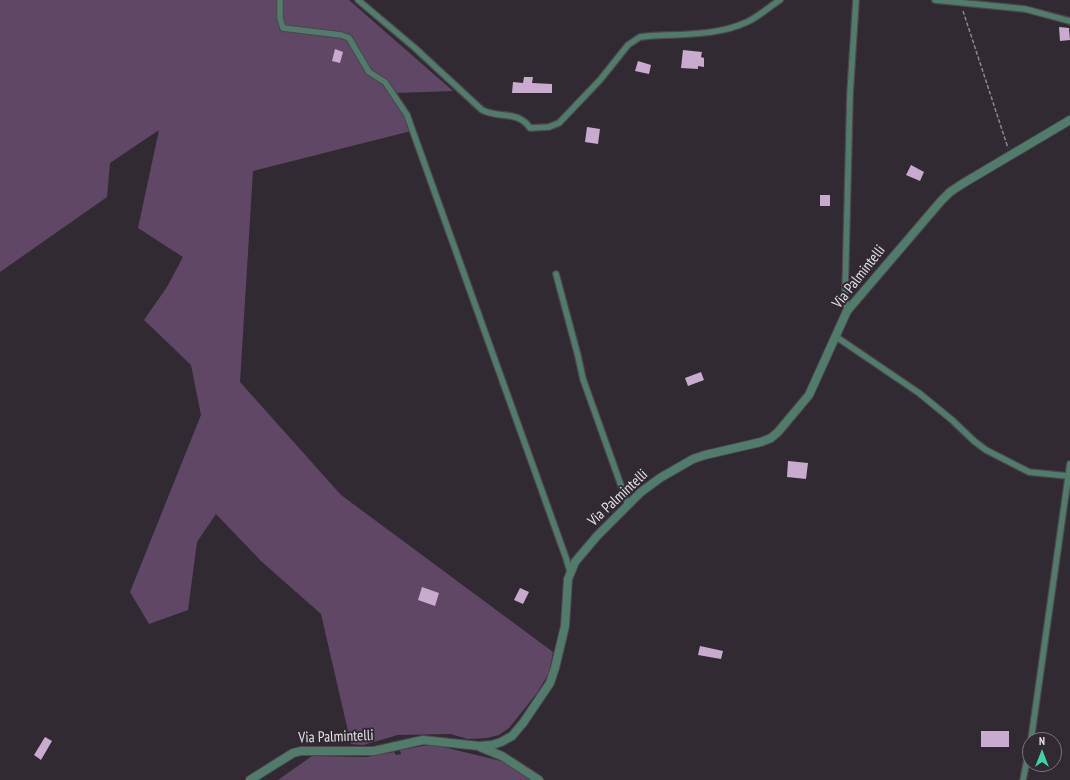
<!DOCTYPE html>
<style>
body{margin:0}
#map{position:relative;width:1070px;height:780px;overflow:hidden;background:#312a33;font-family:"PT Sans Narrow",sans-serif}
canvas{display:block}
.north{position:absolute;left:1022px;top:732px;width:40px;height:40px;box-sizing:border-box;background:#312a33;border:1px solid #79737b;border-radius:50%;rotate:0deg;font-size:11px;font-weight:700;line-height:16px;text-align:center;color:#e5e0e6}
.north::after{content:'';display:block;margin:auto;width:14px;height:18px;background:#3ad4a5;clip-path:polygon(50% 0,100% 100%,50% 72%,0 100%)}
</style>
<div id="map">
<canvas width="1070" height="780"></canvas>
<div class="north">N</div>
</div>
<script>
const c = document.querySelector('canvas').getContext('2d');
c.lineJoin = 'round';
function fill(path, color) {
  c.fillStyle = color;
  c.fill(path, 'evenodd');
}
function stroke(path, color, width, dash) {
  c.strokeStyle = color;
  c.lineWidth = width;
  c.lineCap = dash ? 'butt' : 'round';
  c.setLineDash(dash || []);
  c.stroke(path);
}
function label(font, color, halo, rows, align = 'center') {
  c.font = font + ' "PT Sans Narrow",sans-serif';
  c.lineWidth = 4;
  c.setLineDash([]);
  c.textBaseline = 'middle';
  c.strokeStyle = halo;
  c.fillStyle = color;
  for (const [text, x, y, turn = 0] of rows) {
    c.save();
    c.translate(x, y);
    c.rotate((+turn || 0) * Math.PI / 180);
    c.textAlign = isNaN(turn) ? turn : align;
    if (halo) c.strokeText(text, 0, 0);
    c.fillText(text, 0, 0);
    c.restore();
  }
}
const green = new Path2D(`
 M0,0H349L453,91L397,93L415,130L253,171L240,382L341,495L553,652L549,673L537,693L509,728L499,735L487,738L468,739L450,734L398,735L363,745L351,744L321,614L261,561L216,514L197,542L188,610L149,624L130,592L201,415L191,365L144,320L167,287L183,257L138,228L159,130L110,163L107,197L0,272Z
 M428,745H435L501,761L521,772L532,780H278L312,756L367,757L394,752L396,755L401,754L400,750Z`);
const building = new Path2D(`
 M1059,27L1069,28L1070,40L1060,41Z
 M335,49L343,52L340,63L332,61Z
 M683,50L702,52L701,57L704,58V67L698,66V69L681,68Z
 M638,61L651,65L649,74L635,71Z
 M524,77H533L532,83L552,84V93H512L513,82L523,83Z
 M587,127L600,129L598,144L585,142Z
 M911,165L924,172L920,181L906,175Z
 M820,195H830V206H820Z
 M701,372L704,380L688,386L685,378Z
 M788,461L808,463L806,479L787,477Z
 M422,587L439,593L435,606L418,600Z
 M520,588L529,592L523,604L514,600Z
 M700,646L723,651L721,659L698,655Z
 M981,731H1009V747H981Z
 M45,737L52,741L41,760L34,755Z`);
const path = new Path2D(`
 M963,11L1008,148`);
const service = new Path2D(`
 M280,0V18L283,28L341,35L349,38L369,72L385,82L407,115L566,558L570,571
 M358,0L415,48L482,110C500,119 518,110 530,128L549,127L559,123L600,80L628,45L640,37L649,36C681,34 717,36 747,22C758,17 769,7 780,0
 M935,0L1025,9L1070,21
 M556,274L578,356L583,379L628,505
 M847,311L845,295L850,94L856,0
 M835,336L919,393L952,420L974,441L986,450L1029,472L1068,476
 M1031,740L1070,464
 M1023,780L1030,745`);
const minor = new Path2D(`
 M480,747L502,756L539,780
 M250,780L293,753L301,751H374L423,740L479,746L492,745L501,742L512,736L523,723L550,683L555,668L565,626L568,579L575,562L597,536L641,492L660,478L693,459L705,455L761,442L771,438L778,432L809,395L847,311L941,201L950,192L962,184L1070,120`);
const streetNames = [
 ["Via Palmintelli",859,277,-52],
 ["Via Palmintelli",618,498,-43],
 ["Via Palmintelli",336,737,-2]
];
fill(green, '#604766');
fill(building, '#c9abd0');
stroke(service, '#4e4750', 8);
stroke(minor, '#4e4750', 10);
stroke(path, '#8c868d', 1.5, [4, 2]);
stroke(service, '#517c6b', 5.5);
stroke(minor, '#517c6b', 8);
label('15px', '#e5e0e6', '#312a33', streetNames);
</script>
